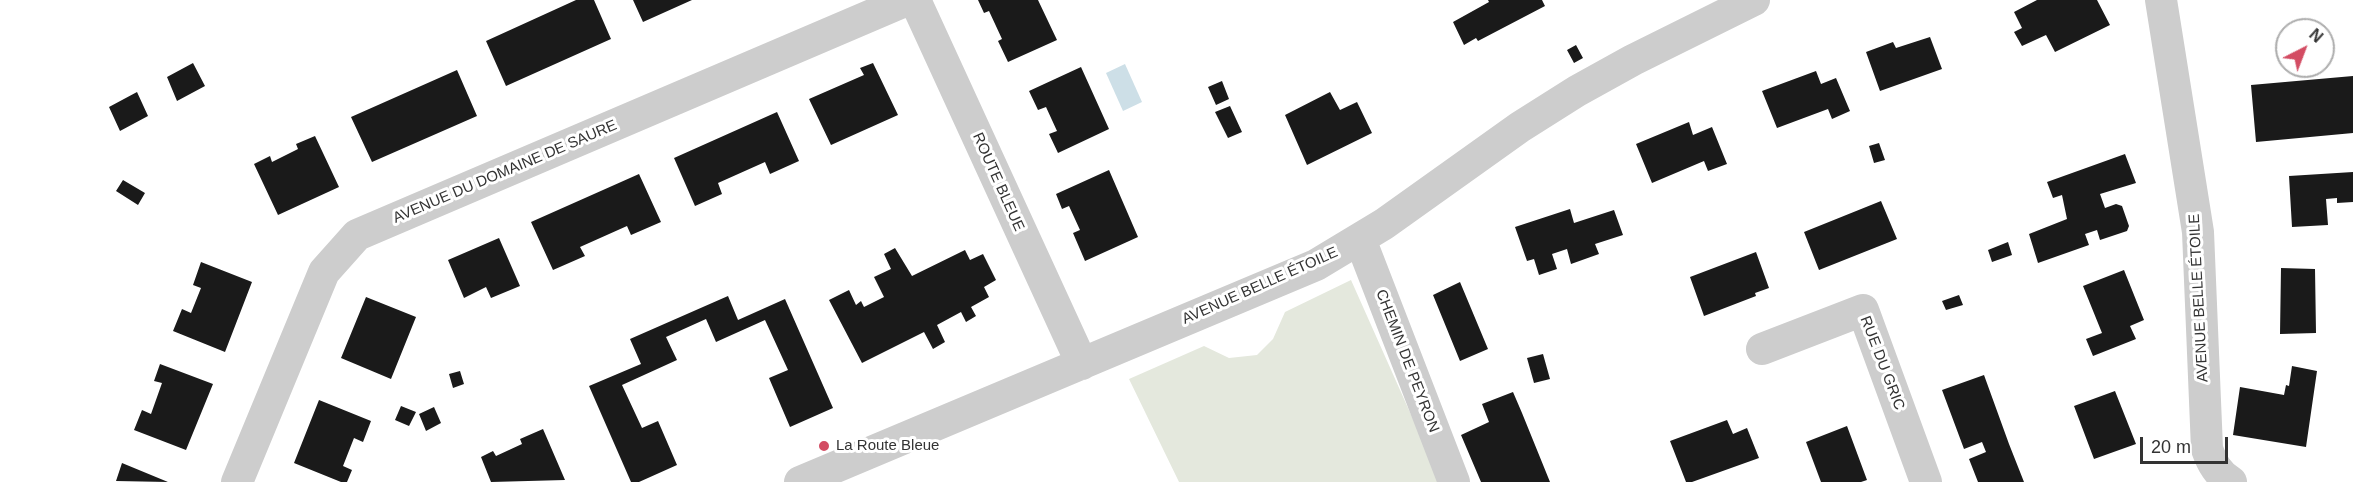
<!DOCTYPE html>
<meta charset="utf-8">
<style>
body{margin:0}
#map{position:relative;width:2353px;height:482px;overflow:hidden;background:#fff;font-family:Helvetica,sans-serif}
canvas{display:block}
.north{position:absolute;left:2275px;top:18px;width:60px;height:60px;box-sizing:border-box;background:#fff;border:2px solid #adadad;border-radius:50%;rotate:42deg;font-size:16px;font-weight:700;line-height:24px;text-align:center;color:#333}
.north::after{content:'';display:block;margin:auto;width:21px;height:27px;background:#d34c63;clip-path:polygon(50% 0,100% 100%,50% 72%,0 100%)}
.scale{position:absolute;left:2140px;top:437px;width:88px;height:27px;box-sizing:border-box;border:3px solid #333;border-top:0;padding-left:8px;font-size:18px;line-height:21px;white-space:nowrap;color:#333;-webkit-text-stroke:4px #fff;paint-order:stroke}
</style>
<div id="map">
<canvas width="2353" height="482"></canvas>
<div class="north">N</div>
<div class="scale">20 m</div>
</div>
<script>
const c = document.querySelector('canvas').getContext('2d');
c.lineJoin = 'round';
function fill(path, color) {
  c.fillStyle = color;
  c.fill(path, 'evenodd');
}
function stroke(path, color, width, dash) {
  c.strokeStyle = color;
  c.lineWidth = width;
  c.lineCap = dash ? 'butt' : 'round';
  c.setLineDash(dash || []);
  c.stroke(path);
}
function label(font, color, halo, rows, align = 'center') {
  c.font = font + ' Helvetica,sans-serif';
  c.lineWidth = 6;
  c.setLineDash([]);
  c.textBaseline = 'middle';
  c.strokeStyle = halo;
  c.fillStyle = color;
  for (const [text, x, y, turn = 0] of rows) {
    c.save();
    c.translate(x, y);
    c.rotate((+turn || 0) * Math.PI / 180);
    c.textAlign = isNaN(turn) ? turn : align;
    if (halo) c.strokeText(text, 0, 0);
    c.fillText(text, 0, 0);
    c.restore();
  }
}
const green = new Path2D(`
 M1351,280L1441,482H1179L1129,379L1204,346L1229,358L1257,355L1273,339L1285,312Z`);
const water = new Path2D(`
 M1125,64L1142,102L1123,111L1106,73Z`);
const building = new Path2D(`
 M576,0H594L611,39L506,86L486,41Z
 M633,0H692L643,22Z
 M978,0H1038L1057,40L1008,62L998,41L1002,39L989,11L984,13Z
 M1488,0H1542L1545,6L1478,41L1476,38L1464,45L1453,22L1489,2Z
 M2037,0H2097L2110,25L2055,52L2046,35L2022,46L2014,32L2022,28L2014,12Z
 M1930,37L1942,69L1880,91L1866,52L1893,42L1896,48Z
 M1576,45L1583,58L1574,63L1567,50Z
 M193,63L205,86L177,101L167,77Z
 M873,63L898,115L831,145L809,99L864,75L860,68Z
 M1081,67L1109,129L1058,153L1049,134L1057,131L1046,107L1038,110L1029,91Z
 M457,70L477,116L372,162L351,117Z
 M1816,71L1821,84L1836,78L1850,111L1832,119L1828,109L1777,128L1762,91Z
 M2353,76V133L2256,142L2251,85Z
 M1222,81L1229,99L1216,105L1208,87Z
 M137,92L148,116L120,131L109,107Z
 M1330,92L1340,110L1357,102L1372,133L1307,165L1285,115Z
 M1230,106L1242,132L1228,138L1215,112Z
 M777,112L799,161L770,174L765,162L718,183L722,194L695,206L674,158Z
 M1689,122L1693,135L1712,127L1727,164L1708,171L1704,161L1652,183L1636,144Z
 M315,136L339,187L278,215L254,164L270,156L272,162L298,149L296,144Z
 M1879,143L1885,160L1874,163L1869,146Z
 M2125,154L2136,183L2100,194L2105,208L2116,204L2122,206L2129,226L2127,231L2100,240L2097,230L2085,234L2089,245L2038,263L2029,234L2067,219L2062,195L2053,198L2047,182Z
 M1109,170L1138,237L1085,261L1073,233L1080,230L1069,206L1062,209L1056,194Z
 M2353,172V202L2337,203V198L2326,199L2328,225L2292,227L2289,176Z
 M639,174L661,222L631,235L627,226L580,247L585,256L553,270L531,222Z
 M123,180L145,193L138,205L116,191Z
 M1881,201L1897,239L1819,270L1804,232Z
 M1570,209L1574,223L1614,210L1623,235L1595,244L1599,254L1571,264L1567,249L1552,254L1557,269L1539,275L1534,259L1527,261L1515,227Z
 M499,238L520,286L491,298L486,287L464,298L448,260Z
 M2008,242L2012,255L1992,262L1988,250Z
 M895,248L912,276L965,250L970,260L983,254L996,280L984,287L989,297L971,307L976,316L966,322L961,312L937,325L945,342L933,349L924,332L862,363L829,300L849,290L856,305L861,301L864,307L884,297L874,277L891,269L884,254Z
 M1756,252L1769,288L1755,293L1756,296L1704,316L1690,277Z
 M201,262L252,282L225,352L173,331L182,309L191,313L201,288L193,285Z
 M2281,268L2315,269L2316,333L2280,334Z
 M2124,270L2144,320L2130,326L2136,339L2093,356L2086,339L2102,333L2083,286Z
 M1460,282L1488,349L1460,361L1433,295Z
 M1959,295L1963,305L1946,310L1942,301Z
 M728,296L738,320L785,299L833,408L790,427L769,378L788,370L765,320L716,342L706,319L666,337L677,360L622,385L642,428L658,421L677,465L639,482H631L589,386L641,364L630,339Z
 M366,297L416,317L391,379L341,358Z
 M1543,354L1550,379L1534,383L1527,358Z
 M160,364L213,384L186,450L134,430L142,410L151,414L162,383L154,381Z
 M2292,366L2317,371L2306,447L2233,435L2240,387L2284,395L2286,385L2289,386Z
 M460,371L464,384L453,388L449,374Z
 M1984,375L2009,444L2024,482H1978L1969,459L1986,452L1982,442L1964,449L1942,390Z
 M2115,391L2136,444L2094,459L2074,406Z
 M1513,392L1522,413L1550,482H1481L1461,435L1489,422L1482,404Z
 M319,400L371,421L363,442L354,438L343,466L352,470L347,482H341L294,463Z
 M401,406L416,412L409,426L395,420Z
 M434,407L441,423L426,431L419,414Z
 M1727,420L1733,434L1747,428L1759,458L1692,482H1686L1670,441Z
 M1847,426L1867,480L1861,482H1821L1806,442Z
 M543,429L565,480L491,482L481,457L493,451L496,456L522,444L520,439Z
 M122,463L168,482L116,481Z`);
const minor = new Path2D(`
 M915,0L1082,364
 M2161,0L2198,232L2207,449C2212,463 2218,474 2231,482
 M1360,239L1454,482
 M1762,349L1863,310L1926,482
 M237,482L324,272L357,235L907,0
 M800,482L1316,265L1384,224L1520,127L1577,91L1633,60L1754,0`);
const markers = [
 [824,446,6,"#d34c63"]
];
const streetNames = [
 ["AVENUE DU DOMAINE DE SAURE",505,172,-23],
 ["ROUTE BLEUE",998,182,66],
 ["AVENUE BELLE ÉTOILE",1260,286,-24],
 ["AVENUE BELLE ÉTOILE",2199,298,-93],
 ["CHEMIN DE PEYRON",1407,361,69],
 ["RUE DU GRIC",1882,363,69]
];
const poiNames = [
 ["La Route Bleue",836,446]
];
fill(green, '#e4e8dd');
fill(water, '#cddfe7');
fill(building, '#1a1a1a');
stroke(minor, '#cdcdcd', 32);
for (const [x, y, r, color] of markers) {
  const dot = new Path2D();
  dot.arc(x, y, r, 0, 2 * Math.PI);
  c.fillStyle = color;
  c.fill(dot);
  stroke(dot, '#fff', 2);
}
label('15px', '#333', '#fff', streetNames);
label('15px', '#333', '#fff', poiNames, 'left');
</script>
